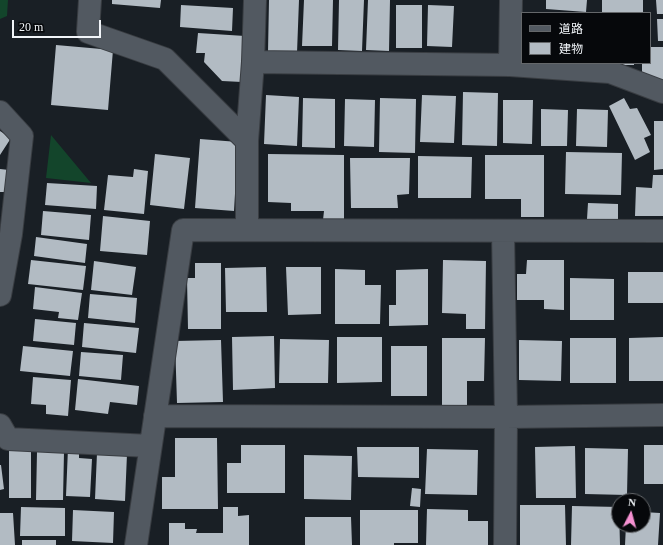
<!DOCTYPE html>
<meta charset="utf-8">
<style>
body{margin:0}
#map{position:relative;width:663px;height:545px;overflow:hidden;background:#191f25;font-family:"Times New Roman","Noto Sans JP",serif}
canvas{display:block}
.legend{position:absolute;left:521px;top:12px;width:130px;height:52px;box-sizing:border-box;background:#06080b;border:1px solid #64676a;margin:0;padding:5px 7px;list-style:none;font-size:12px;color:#f1f5f9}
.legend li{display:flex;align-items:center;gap:8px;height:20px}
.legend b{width:20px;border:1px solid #64676a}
.north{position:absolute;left:611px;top:493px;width:40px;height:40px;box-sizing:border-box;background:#06080b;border:1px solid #64676a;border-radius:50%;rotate:6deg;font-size:11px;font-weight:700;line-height:16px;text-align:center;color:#f1f5f9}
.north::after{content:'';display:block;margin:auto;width:14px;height:18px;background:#f591d2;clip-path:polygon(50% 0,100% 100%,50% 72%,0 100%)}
.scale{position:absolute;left:12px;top:20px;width:89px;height:18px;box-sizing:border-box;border:2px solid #f1f5f9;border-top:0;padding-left:5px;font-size:12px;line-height:14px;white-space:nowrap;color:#f1f5f9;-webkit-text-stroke:3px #06080b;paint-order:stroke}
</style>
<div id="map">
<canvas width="663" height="545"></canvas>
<ul class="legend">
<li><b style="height:5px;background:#525961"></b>道路</li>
<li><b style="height:11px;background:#b2bbc3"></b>建物</li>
</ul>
<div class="north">N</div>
<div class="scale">20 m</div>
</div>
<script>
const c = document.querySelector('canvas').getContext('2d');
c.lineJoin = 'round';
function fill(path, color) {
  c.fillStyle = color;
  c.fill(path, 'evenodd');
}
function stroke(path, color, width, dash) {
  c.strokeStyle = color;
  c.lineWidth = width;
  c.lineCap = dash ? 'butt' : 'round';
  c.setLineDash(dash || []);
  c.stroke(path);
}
const green = new Path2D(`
 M0,0H8L7,16L0,19Z
 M51,135L91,183L46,178Z`);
const building = new Path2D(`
 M112,0H161L160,8L112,4Z
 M269,0H299L297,53L268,52Z
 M304,0H333L332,46H302Z
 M339,0H364L362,51L338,50Z
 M368,0H390L389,51L366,50Z
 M546,0H587L586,12L546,9Z
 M602,0H643V13H602Z
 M656,0H663V14H657Z
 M181,5L233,8L232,31L180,27Z
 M396,5H422V48H396Z
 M428,5L454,6L452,47L427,46Z
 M657,19H663V41H658Z
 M198,33L245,36L242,82L222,81L204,62L205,53H196Z
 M56,45L113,50L108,110L51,105Z
 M650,47H663V82H642V63H650Z
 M594,63H634V65H594Z
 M463,92L498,93L497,146L462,145Z
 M266,95L299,97L297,146L264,144Z
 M422,95L456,96L454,143L420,142Z
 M303,98L335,99V148L302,147Z
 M380,98L416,99L415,153L379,152Z
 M624,98L630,109L637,108L651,135L644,138L650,152L635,160L609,106Z
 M345,99L375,100L374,147L344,146Z
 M503,100H533L532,144L503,143Z
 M541,109L568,110L567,146H541Z
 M577,109L608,110L607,147L576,146Z
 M654,121H663V169L654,170Z
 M0,131L11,138L0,155Z
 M200,139L238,142L234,211L195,208Z
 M566,152L622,153L621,195L565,194Z
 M155,154L190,158L184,209L150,205Z
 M268,154L344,155V220H323L324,211H291V203L268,202Z
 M485,155H544V217H521V199H485Z
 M418,156L472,157L471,198H418Z
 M350,158H410L409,194L397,195L398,208H351Z
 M0,169L9,170L7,192H0Z
 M134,169L148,171L144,214L104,210L108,175L133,177Z
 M653,175H663V216H635L636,187L652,188Z
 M47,183L97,186L96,209L45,205Z
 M588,203L618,204V219H587Z
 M43,211L91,215L89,240L41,235Z
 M103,216L150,221L147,255L100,251Z
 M36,237L87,244L85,263L34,256Z
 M31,260L86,266L83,290L28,284Z
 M443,260L486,261L485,329H466V314L442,313Z
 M527,260H564V310L544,309V300H517V274H526Z
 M94,261L136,267L132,295L91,290Z
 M195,263H221V329H188L187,278H195Z
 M266,267L267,312H226L225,268Z
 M286,267H321V314L288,315Z
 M335,269L365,270V285H381L380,324H335Z
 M428,269V325L389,326V305H396V270Z
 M628,272H663V303H628Z
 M570,278L614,279V320H570Z
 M35,287L82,293L78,320L58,318L59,312L33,309Z
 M90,294L137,298L135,323L88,318Z
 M35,319L76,323L74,345L33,341Z
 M84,323L139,328L136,353L82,347Z
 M274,336L275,388L233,390L232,337Z
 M337,337H382V382L337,383Z
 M663,337V381H629V338Z
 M442,338H485L484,381H467V407H442Z
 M570,338H616V383H570Z
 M280,339L329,340L328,383H279Z
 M221,340L223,402L177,403L175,341Z
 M519,340L562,341L561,381L519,380Z
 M23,346L73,351L70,376L20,371Z
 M391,346H427V396H391Z
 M81,352L123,355L121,380L79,376Z
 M33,377L71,380L68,416L46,414V405L31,404Z
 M78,379L139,386L137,405L110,402L108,414L75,410Z
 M175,438H217L218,509H162V477H175Z
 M241,445H285V493H227V463H241Z
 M644,445H663V484H644Z
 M575,446L576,498H536L535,447Z
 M357,447H419V478L358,477Z
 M68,448H79V458L92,459L90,497L66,496Z
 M585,448L628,449L627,495L585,494Z
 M427,449L478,450L477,495L425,494Z
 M9,450H31V498H9Z
 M37,452H64L63,500H36Z
 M97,453L127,454L125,501L95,499Z
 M304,455L352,456L351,500L304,499Z
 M0,465H1L4,489L0,490Z
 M412,488L421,489L420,507L410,506Z
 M520,505H565L566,545H520Z
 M572,506L619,507L620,545H571Z
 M21,507L65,508V536H20Z
 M223,507H238V516L249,515V545H169V523H185V529H197L196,533H223Z
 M427,509L468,510V521H488V545H426Z
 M73,510L114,512L113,543L72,541Z
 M360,510H418V543H394V545H360Z
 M643,512L660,513L658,545H625L626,525H643Z
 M0,513H13L15,545H0Z
 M305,517H351L352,545H305Z
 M22,540H56V545H22Z`);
const minor = new Path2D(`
 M90,0L88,32L165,59L247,141
 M253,62L510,65L610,72L663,92
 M510,65L511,0
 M0,112L22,136L11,234L0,295
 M247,230V141L253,62L255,0
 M503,231L506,417L505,545
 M155,416L506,417L663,415
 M0,425L8,439L150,446
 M136,545L183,230L663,231`);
fill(green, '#13452b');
fill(building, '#b2bbc3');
stroke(minor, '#393d42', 24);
stroke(minor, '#525961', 22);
</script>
